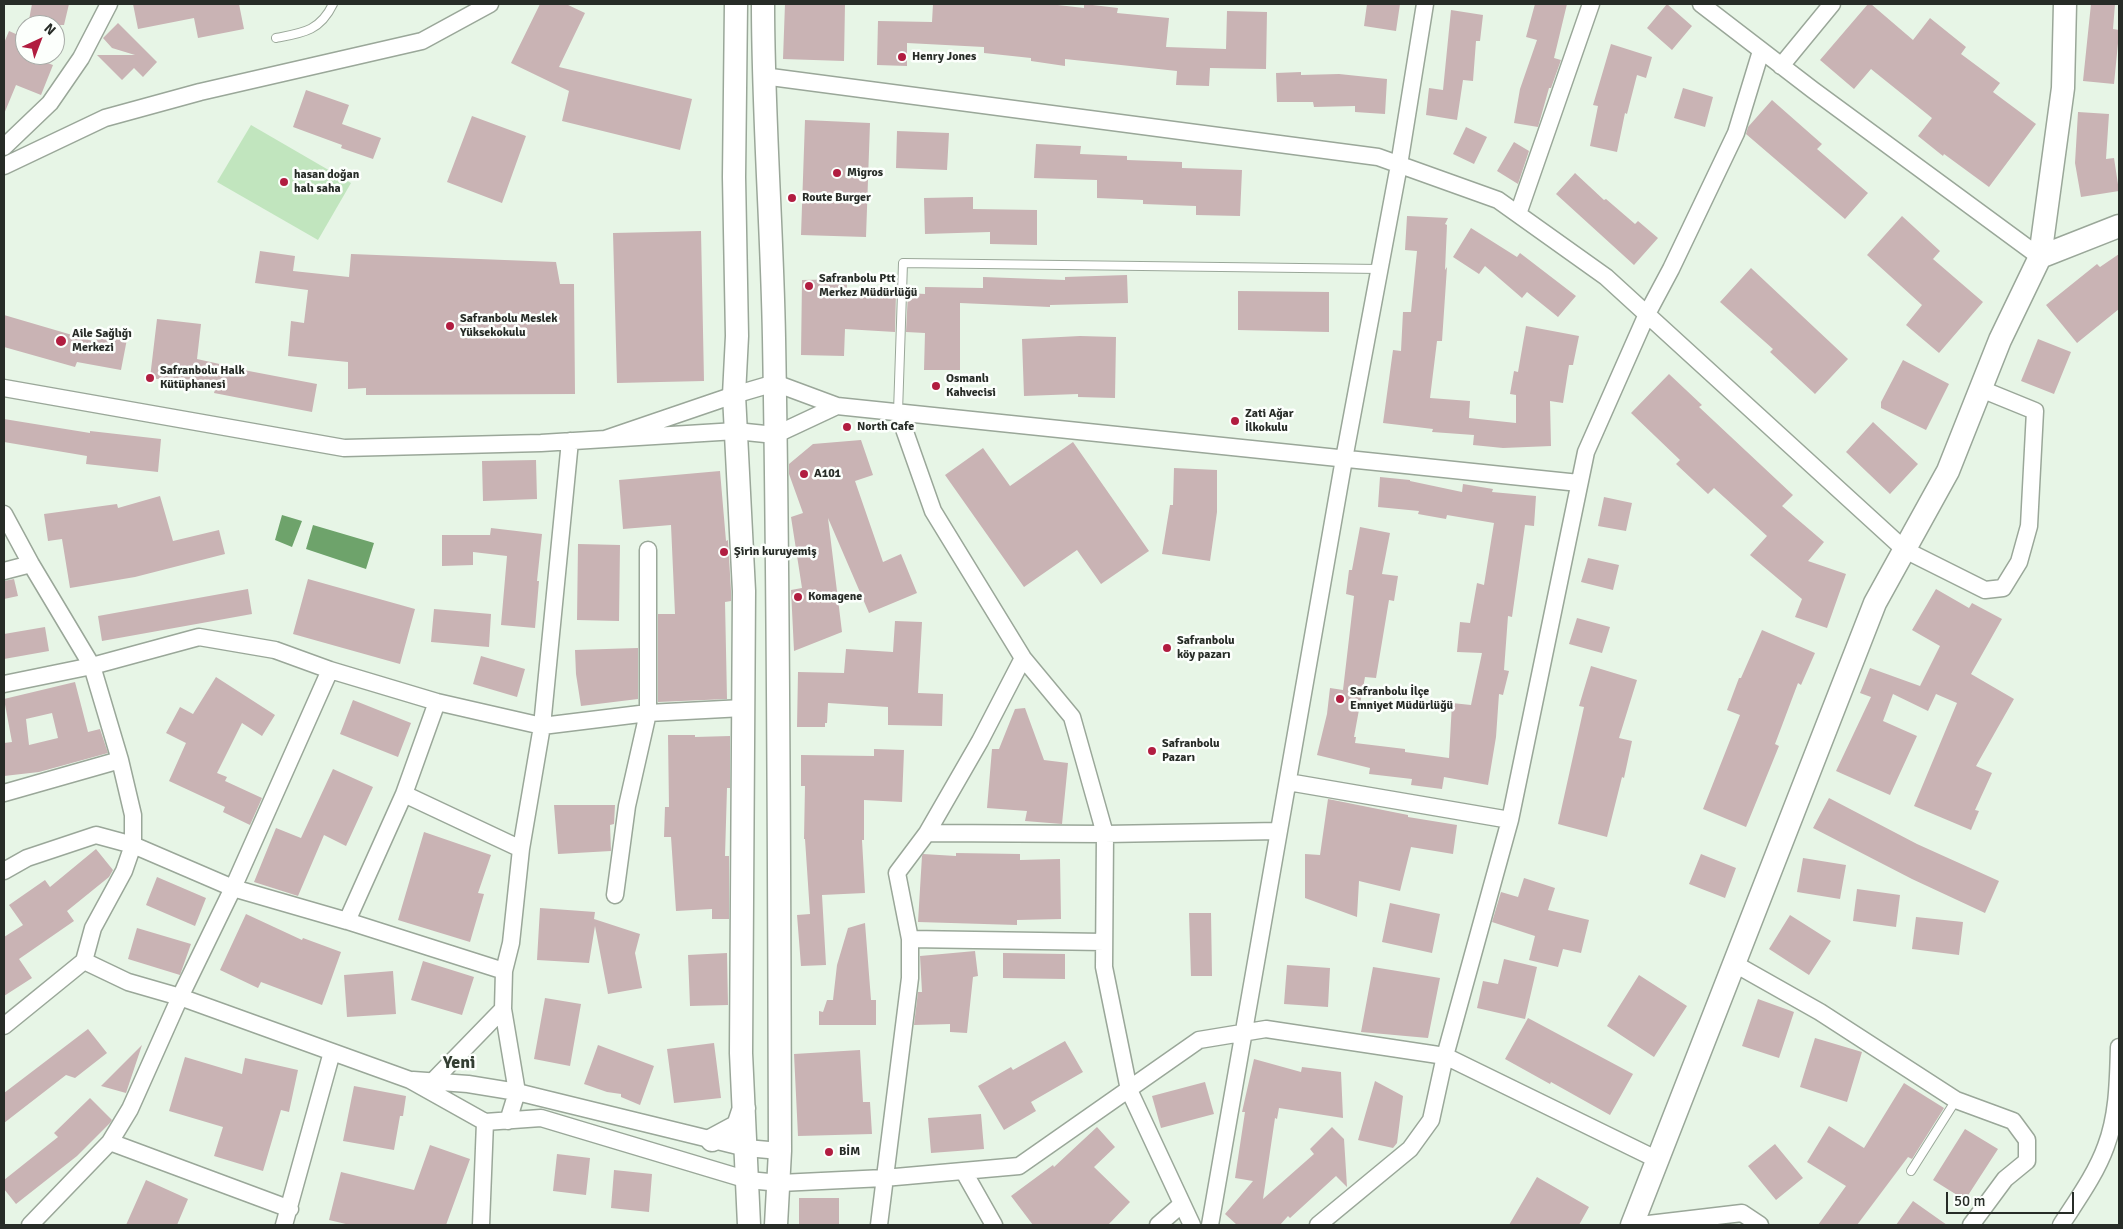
<!DOCTYPE html>
<meta charset="utf-8">
<style>
body{margin:0}
#map{position:relative;width:2123px;height:1229px;overflow:hidden;background:#e7f5e6;font-family:Signika,sans-serif}
canvas{display:block}
.frame{position:absolute;inset:0;border:5px solid #272c27;pointer-events:none}
.north{position:absolute;left:15px;top:15px;width:50px;height:50px;box-sizing:border-box;background:#fcfffc;border:1px solid #a7aba7;border-radius:50%;rotate:43deg;font-size:14px;font-weight:700;line-height:20px;text-align:center;color:#272c27}
.north::after{content:'';display:block;margin:auto;width:18px;height:22px;background:#b11d40;clip-path:polygon(50% 0,100% 100%,50% 72%,0 100%)}
.scale{position:absolute;left:1946px;top:1192px;width:128px;height:22px;box-sizing:border-box;border:2px solid #272c27;border-top:0;padding-left:6px;font-size:15px;line-height:18px;white-space:nowrap;color:#272c27;-webkit-text-stroke:4px #fcfffc;paint-order:stroke}
</style>
<div id="map">
<canvas width="2123" height="1229"></canvas>
<div class="frame"></div>
<div class="north">N</div>
<div class="scale">50 m</div>
</div>
<script>
const c = document.querySelector('canvas').getContext('2d');
c.lineJoin = 'round';
function fill(path, color) {
  c.fillStyle = color;
  c.fill(path, 'evenodd');
}
function stroke(path, color, width, dash) {
  c.strokeStyle = color;
  c.lineWidth = width;
  c.lineCap = dash ? 'butt' : 'round';
  c.setLineDash(dash || []);
  c.stroke(path);
}
function label(font, color, halo, rows, align = 'center') {
  c.font = font + ' Signika,sans-serif';
  c.lineWidth = 5;
  c.setLineDash([]);
  c.textBaseline = 'middle';
  c.strokeStyle = halo;
  c.fillStyle = color;
  for (const [text, x, y, turn = 0] of rows) {
    c.save();
    c.translate(x, y);
    c.rotate((+turn || 0) * Math.PI / 180);
    c.textAlign = isNaN(turn) ? turn : align;
    if (halo) c.strokeText(text, 0, 0);
    c.fillText(text, 0, 0);
    c.restore();
  }
}
const green = new Path2D(`
 M251,125L351,183L318,240L217,182Z`);
const water = new Path2D(`
 M282,515L302,521L292,547L275,540Z
 M313,525L374,543L366,569L306,549Z`);
const building = new Path2D(`
 M32,4H69L64,25H28Z
 M133,4H239L244,29L198,38L194,18L138,29Z
 M540,4H566L585,13L559,67L692,99L680,150L562,121L569,91L511,63Z
 M785,4H845L844,61L783,59Z
 M933,4H1049L1084,8V4L1118,8L1117,13L1169,18L1166,47L1226,49L1227,11L1267,12L1266,69L1210,68L1209,86L1176,85L1177,71L1065,59V66L1031,61V58L984,53V47L907,43V66L877,65L878,21L932,22Z
 M1367,4H1400L1396,31L1364,26Z
 M1535,4H1567L1554,58L1561,60L1551,88H1549L1538,127L1514,123L1520,89L1537,40L1526,37Z
 M1667,4L1692,26L1672,50L1647,28Z
 M1868,4H1871L1913,40L1930,18L1966,47L1961,54L2000,83L1993,92L2036,124L1989,187L1944,154L1943,156L1918,136L1932,118L1871,69L1854,89L1820,60Z
 M2091,4H2115L2113,29L2119,30V33L2114,84L2083,81Z
 M1451,10L1483,15L1480,41H1476L1473,81L1463,80L1457,120L1426,115L1429,88L1443,90Z
 M118,23L157,62L143,77L134,68L122,80L97,55H135L112,48L103,38Z
 M9,31L25,38V55L53,65L41,95L16,85L4,114V43Z
 M1611,44L1652,57L1646,78L1637,75L1627,114L1625,113L1617,152L1590,146L1598,106L1593,105Z
 M1301,72V75L1339,74L1387,79L1385,114L1355,112V106L1314,107L1313,102H1277L1276,73Z
 M1683,88L1713,97L1705,127L1674,118Z
 M306,90L349,105L342,124L381,138L373,159L341,148L342,145L293,127Z
 M1772,100L1822,144L1817,149L1868,193L1845,219L1746,134L1748,127Z
 M2078,112L2109,114L2106,159L2114,158L2119,191L2081,197L2075,163Z
 M472,116L526,136L502,203L447,182Z
 M805,120L870,123L866,237L801,235Z
 M1466,127L1487,137L1474,164L1453,154Z
 M897,131L949,133L947,170L896,168Z
 M1514,142L1529,151L1518,184L1497,171Z
 M1036,144L1081,146L1080,154L1127,156V160L1182,162V168L1242,170L1240,216L1196,215V206L1143,204V200L1097,198V180L1034,178Z
 M1575,173L1604,200L1606,199L1635,224L1638,221L1658,238L1634,265L1556,194Z
 M973,197V209L1037,210V245L990,244V232L925,234L924,198Z
 M1407,216L1448,218L1445,224L1447,225L1445,270L1447,267L1442,341H1437L1430,398L1470,401L1469,418L1516,423V395L1510,394L1514,371L1518,372L1526,326L1579,336L1573,365H1569L1563,403L1550,401L1551,446L1503,448L1473,445L1474,435L1432,432L1433,429L1383,423L1393,350L1401,351L1403,312H1411L1417,251L1405,250Z
 M1902,216L1940,251L1933,259L1983,302L1939,353L1906,325L1922,305L1867,255Z
 M1471,228L1517,257L1520,253L1576,296L1558,317L1527,292L1522,298L1485,266L1479,274L1453,257Z
 M701,231L704,381L617,383L613,233Z
 M260,251L295,256L293,271L349,277L351,254L556,262L560,284H574L575,394L366,395V388L348,389V362L288,356L291,321L304,323L308,290L255,283Z
 M2119,254V309L2077,343L2046,305L2097,264L2100,267Z
 M1751,268L1848,359L1815,394L1770,352L1773,349L1720,302Z
 M1127,275L1128,303L1050,305V307L960,303V370H924L925,333L906,332L908,293L925,294V287L983,288V277L1065,280V277Z
 M847,279V290L896,293L895,332L845,329L844,356L801,355L802,280Z
 M1238,291L1329,292V332L1238,330Z
 M4,315L96,342L98,333L127,339L121,370L77,362L75,367L4,347Z
 M157,319L201,324L197,359L233,367V368L317,384L312,412L214,393L216,386L150,378Z
 M1080,336L1116,337L1115,398L1078,397V394L1024,396L1022,339Z
 M2038,339L2071,352L2054,394L2021,381Z
 M1903,360L1949,384L1926,430L1881,408V402Z
 M1669,374L1702,405L1699,407L1793,495L1782,506L1824,542L1808,561L1846,574L1827,628L1795,617L1802,599L1750,555L1767,536L1714,488L1708,494L1676,464L1680,460L1631,413Z
 M4,419L90,433V431L161,439L158,472L86,464L87,456L4,442Z
 M1873,422L1918,464L1890,494L1846,452Z
 M861,440L873,475L855,481L883,562L901,554L917,593L869,613L828,518L842,632L794,651L791,590L802,588L791,517L803,513L789,474V464L813,444Z
 M1073,442L1149,551L1101,584L1077,550L1024,587L945,475L983,448L1010,486Z
 M536,460L537,499L483,501L482,461Z
 M1174,468L1217,470V512L1210,561L1162,554L1170,505H1173Z
 M720,471L726,541L728,540L731,591V601L725,602L727,699L658,702V614H675L671,525L623,529L619,480Z
 M1380,477L1410,480V481L1462,492L1463,484L1493,489L1492,492L1536,496L1534,526L1525,525L1512,617L1508,616L1504,670L1509,671L1503,695L1499,694L1496,737L1488,785L1444,777L1442,789L1411,785L1412,779L1369,774L1370,768L1317,755L1327,714L1330,688L1343,690L1354,596L1346,594L1349,570H1352L1360,527L1390,533L1382,574L1398,576L1394,601L1389,600L1376,678L1365,677L1354,737H1356L1355,743L1405,749V752L1449,758L1452,703L1471,705L1482,653L1457,652L1460,622L1470,623L1477,583L1484,585L1494,523L1447,515L1446,519L1418,514L1419,511L1378,507Z
 M160,496L173,541L219,530L225,554L135,577L70,588L62,539L48,541L44,514L117,504L118,508Z
 M1604,497L1632,503L1626,531L1598,526Z
 M491,528L542,534L537,581H539L535,628L501,625L507,556L473,552V565L442,566V535H490Z
 M578,544L620,545L619,621L577,620Z
 M1588,558L1619,565L1613,590L1581,582Z
 M14,579L18,596L4,599V581Z
 M308,579L415,609L400,664L293,634Z
 M248,589L252,614L102,641L98,616Z
 M1936,589L1969,608L1972,603L2002,619L1971,674L2014,699L1976,766L1992,773L1975,810L1979,811L1971,830L1914,806L1957,703L1936,694L1928,711L1893,694L1883,721L1917,736L1890,795L1836,771L1871,697L1860,693L1870,668L1920,686L1940,646L1912,630Z
 M434,609L491,614L489,647L431,642Z
 M1577,618L1610,627L1602,653L1569,644Z
 M895,621L922,622L918,693L943,694L942,726L888,725V707L828,703L827,723H825V727H797L798,672L844,673L846,649L893,652Z
 M45,627L49,651L4,659V634Z
 M1762,630L1815,653L1801,685L1798,683L1775,744L1779,746L1746,827L1703,809L1740,715L1727,710L1739,678H1741Z
 M638,648V699L581,706L576,674L575,650Z
 M481,656L525,669L517,697L473,684Z
 M1591,666L1637,680L1619,738L1632,741L1624,778L1622,777L1607,837L1558,824L1584,707L1579,706Z
 M216,677L275,715L262,736L242,723L217,773L227,777L225,781L262,798L250,825L223,812L225,807L169,781L186,743L166,733L180,707L193,714Z
 M75,682L88,732L100,729L108,753L39,772L4,776V743L12,742L4,699ZM52,713L58,738L29,745L26,719Z
 M353,700L411,723L398,757L340,734Z
 M1025,708L1044,760L1068,763L1062,824L1025,821L1027,811L987,808L992,749H999L1015,709Z
 M668,735H695V737L730,736V788H727L725,856H729V919H712V909L676,911L671,837H664L665,807H669Z
 M874,749L904,750L902,802L864,800V840H862L865,893L822,895L826,965L801,966L797,915L810,914L805,839H804L805,786H801V755L874,756Z
 M333,769L373,787L346,846L324,835L298,896L254,882L276,828L301,838Z
 M1829,798L1917,844L1999,881L1985,913L1912,879L1813,828Z
 M1328,799L1408,815V817L1457,825L1453,854L1411,847L1400,891L1359,881L1357,917L1305,898V854L1320,855Z
 M554,805H615L614,824L610,825L611,851L558,854Z
 M424,832L491,855L478,893L484,894L470,942L398,920Z
 M96,849L113,870L109,877L67,911L74,921L19,959L32,978L4,996V937L23,925L9,905L45,880L50,887Z
 M956,853L1020,854V860L1060,859L1061,919L1017,920V925L918,922L922,856L923,854L956,856Z
 M1701,854L1736,868L1725,898L1689,884Z
 M1803,858L1846,865L1840,899L1797,892Z
 M157,877L206,898L195,926L146,905Z
 M1524,878L1555,888L1548,910L1589,920L1581,953L1563,949L1558,967L1529,960L1535,936L1492,922L1501,892L1518,897Z
 M1857,889L1900,895L1896,927L1853,921Z
 M1390,903L1440,914L1432,953L1382,942Z
 M540,908L595,912L594,919L640,934L635,953L642,988L608,994L595,926L589,963L537,960Z
 M1189,913H1211L1212,976H1191Z
 M246,914L302,940L303,938L341,952L322,1005L261,982L258,988L220,970Z
 M1790,915L1831,941L1809,975L1769,949Z
 M1916,917L1963,922L1959,955L1912,949Z
 M865,923L871,1000H876V1025H819V1011L823,1012L827,1000H833L837,965L848,928Z
 M137,928L191,944L180,975L128,959Z
 M975,951L978,976L973,977L967,1033L950,1032V1024L914,1025L918,992H922L920,956Z
 M727,953L728,1005L690,1006L688,955Z
 M1003,953L1065,954V979L1003,978Z
 M1504,959L1537,967L1525,1019L1477,1008L1483,981L1498,984Z
 M423,961L474,977L462,1015L411,1000Z
 M1287,965L1330,968L1328,1007L1284,1004Z
 M1373,967L1440,978L1428,1038L1361,1032Z
 M393,971L396,1014L347,1017L344,975Z
 M1639,975L1687,1006L1654,1057L1607,1026Z
 M545,998L581,1004L570,1066L534,1059Z
 M1758,999L1794,1012L1779,1058L1742,1046Z
 M1528,1018L1633,1074L1610,1115L1551,1082L1550,1084L1505,1059Z
 M88,1029L107,1053L75,1078L66,1075L4,1123V1093Z
 M1815,1038L1862,1052L1847,1102L1800,1087Z
 M1065,1041L1083,1072L1031,1102L1036,1111L1004,1130L978,1086L1011,1067L1013,1070Z
 M714,1043L721,1098L674,1103L667,1049Z
 M142,1045L126,1093L101,1086Z
 M598,1045L654,1066L640,1105L621,1097V1094L607,1092L584,1084Z
 M860,1050L863,1102H870L872,1134L798,1136L794,1054Z
 M185,1057L242,1074L245,1058L298,1070L289,1112L281,1110L263,1171L214,1156L223,1127L169,1111Z
 M1254,1059L1301,1072L1302,1067L1341,1072L1343,1118L1279,1108L1277,1119L1275,1118L1263,1199L1314,1154L1310,1149L1332,1127L1344,1139L1347,1187L1336,1176L1290,1218L1288,1216L1280,1225H1237L1225,1214L1253,1181L1235,1178L1245,1112H1242Z
 M1375,1081L1403,1096L1397,1143L1393,1148L1358,1140Z
 M1205,1082L1214,1114L1161,1128L1152,1096Z
 M1904,1083L1944,1108L1912,1159L1908,1157L1857,1225H1818L1846,1186L1807,1162L1829,1126L1864,1148Z
 M354,1086L406,1096L403,1116H400L394,1150L343,1141Z
 M90,1098L112,1120L110,1123L77,1156L16,1204L4,1189V1180L58,1137L54,1133Z
 M981,1114L984,1149L931,1153L928,1118Z
 M1097,1127L1115,1147L1094,1167L1130,1202L1108,1225H1033L1011,1196L1053,1165L1054,1167Z
 M1965,1129L1998,1149L1965,1200L1933,1180Z
 M1775,1144L1803,1178L1776,1200L1748,1166Z
 M430,1145L470,1159L446,1225H350L329,1220L341,1172L414,1190Z
 M557,1154L590,1158L586,1195L553,1191Z
 M614,1170L652,1174L649,1212L611,1208Z
 M1537,1177L1589,1207L1579,1225H1509Z
 M146,1180L188,1199L177,1225H126Z
 M799,1198H839V1225H799Z
 M1913,1201L1947,1225H1896Z`);
const lane = new Path2D(`
 M276,38C303,33 320,31 333,4
 M898,412L903,263L1380,269
 M1911,1171L1956,1100`);
const street = new Path2D(`
 M1701,4L1813,90L2040,257
 M1781,66L1832,4
 M763,76L1378,157L1498,200L1606,277L1905,550L1985,590L2003,588L2019,562L2029,526L2035,411L1981,389
 M4,147L50,103L81,58L109,4
 M4,166L105,118L200,92L422,41L490,4
 M1518,214L1591,4
 M4,388L344,448L541,443L736,431L775,435L837,406
 M898,412L933,511L1023,658L1072,717L1105,834L1104,967L1129,1090L1192,1225
 M605,439L734,395L775,383L837,406L1579,483
 M4,514L31,564L92,666L120,760L133,815V845L124,871L93,928L84,961
 M4,571L31,564
 M4,684L92,666L199,637L275,650L330,670L437,702L542,726L648,713L743,708
 M1288,782L1510,820
 M4,793L120,760
 M404,794L437,702
 M927,833L1105,834L1279,831
 M4,871L27,858L96,835L133,845L233,888L347,921L504,971
 M615,895L627,806L648,713V550
 M347,921L404,794L521,849
 M910,939L1104,942
 M1735,964L1820,1012L1956,1100L2013,1121L2027,1140V1161L2005,1179L1971,1225
 M4,1026L84,961L128,982L180,997L410,1080L485,1122L541,1118L748,1180L780,1183L884,1178L1019,1166L1199,1040L1266,1029L1445,1056L1658,1160
 M413,1080L468,1084L517,1092L746,1148L780,1151
 M433,1081L503,1009
 M508,1121L517,1092L503,1009L504,971L511,943L521,849L542,726L570,441
 M110,1142L290,1209
 M964,1172L994,1225
 M30,1225L110,1142L130,1109L180,997L233,888L330,670
 M284,1225L332,1052
 M481,1225L485,1122
 M879,1225L910,978V939L897,873L927,833L980,741L1023,658
 M1158,1225L1182,1204
 M1210,1225L1344,459L1399,165L1425,4
 M1318,1225L1410,1149L1431,1120L1445,1056L1510,820L1586,452L1647,314L1671,269L1736,133L1761,51
 M1640,1225L1742,1213L1760,1225
 M2061,1225C2077,1200 2096,1174 2106,1146C2118,1114 2118,1080 2119,1047`);
const secondary = new Path2D(`
 M736,4L734,177L737,336L734,395L744,591L741,1053L749,1225
 M763,4C763,115 772,226 774,338C779,609 779,880 780,1151L776,1225
 M2040,257L2119,226
 M712,1140L738,1126L744,1108
 M1632,1225L1875,603L1948,471L2000,340L2040,257L2063,88L2065,4`);
const markers = [
 [902,57,5,"#b11d40"],
 [837,173,5,"#b11d40"],
 [284,182,5,"#b11d40"],
 [792,198,5,"#b11d40"],
 [809,286,5,"#b11d40"],
 [450,326,5,"#b11d40"],
 [61,341,6,"#b11d40"],
 [150,378,5,"#b11d40"],
 [936,386,5,"#b11d40"],
 [1235,421,5,"#b11d40"],
 [847,427,5,"#b11d40"],
 [804,474,5,"#b11d40"],
 [724,552,5,"#b11d40"],
 [798,597,5,"#b11d40"],
 [1167,648,5,"#b11d40"],
 [1340,699,5,"#b11d40"],
 [1152,751,5,"#b11d40"],
 [829,1152,5,"#b11d40"]
];
const poiNames = [
 ["Henry Jones",912,57],
 ["Migros",847,173],
 ["hasan doğan",294,175],
 ["halı saha",294,189],
 ["Route Burger",802,198],
 ["Safranbolu Ptt",819,279],
 ["Merkez Müdürlüğü",819,293],
 ["Safranbolu Meslek",460,319],
 ["Yüksekokulu",460,333],
 ["Aile Sağlığı",72,334],
 ["Merkezi",72,348],
 ["Safranbolu Halk",160,371],
 ["Kütüphanesi",160,385],
 ["Osmanlı",946,379],
 ["Kahvecisi",946,393],
 ["Zati Ağar",1245,414],
 ["İlkokulu",1245,428],
 ["North Cafe",857,427],
 ["A101",814,474],
 ["Şirin kuruyemiş",734,552],
 ["Komagene",808,597],
 ["Safranbolu",1177,641],
 ["köy pazarı",1177,655],
 ["Safranbolu İlçe",1350,692],
 ["Emniyet Müdürlüğü",1350,706],
 ["Safranbolu",1162,744],
 ["Pazarı",1162,758],
 ["BİM",839,1152]
];
const districtNames = [
 ["Yeni",459,1063]
];
fill(green, '#c1e5be');
fill(water, '#6ea36b');
fill(building, '#c9b3b4');
stroke(lane, '#9aa799', 10);
stroke(street, '#9aa799', 19);
stroke(secondary, '#9aa799', 25);
stroke(lane, '#fff', 8);
stroke(street, '#fff', 16);
stroke(secondary, '#fff', 22);
for (const [x, y, r, color] of markers) {
  const dot = new Path2D();
  dot.arc(x, y, r, 0, 2 * Math.PI);
  c.fillStyle = color;
  c.fill(dot);
  stroke(dot, '#fcfffc', 2);
}
label('bold 12px', '#272c27', '#fcfffc', poiNames, 'left');
label('bold 18px', '#333e32', '#fcfffc', districtNames);
</script>
